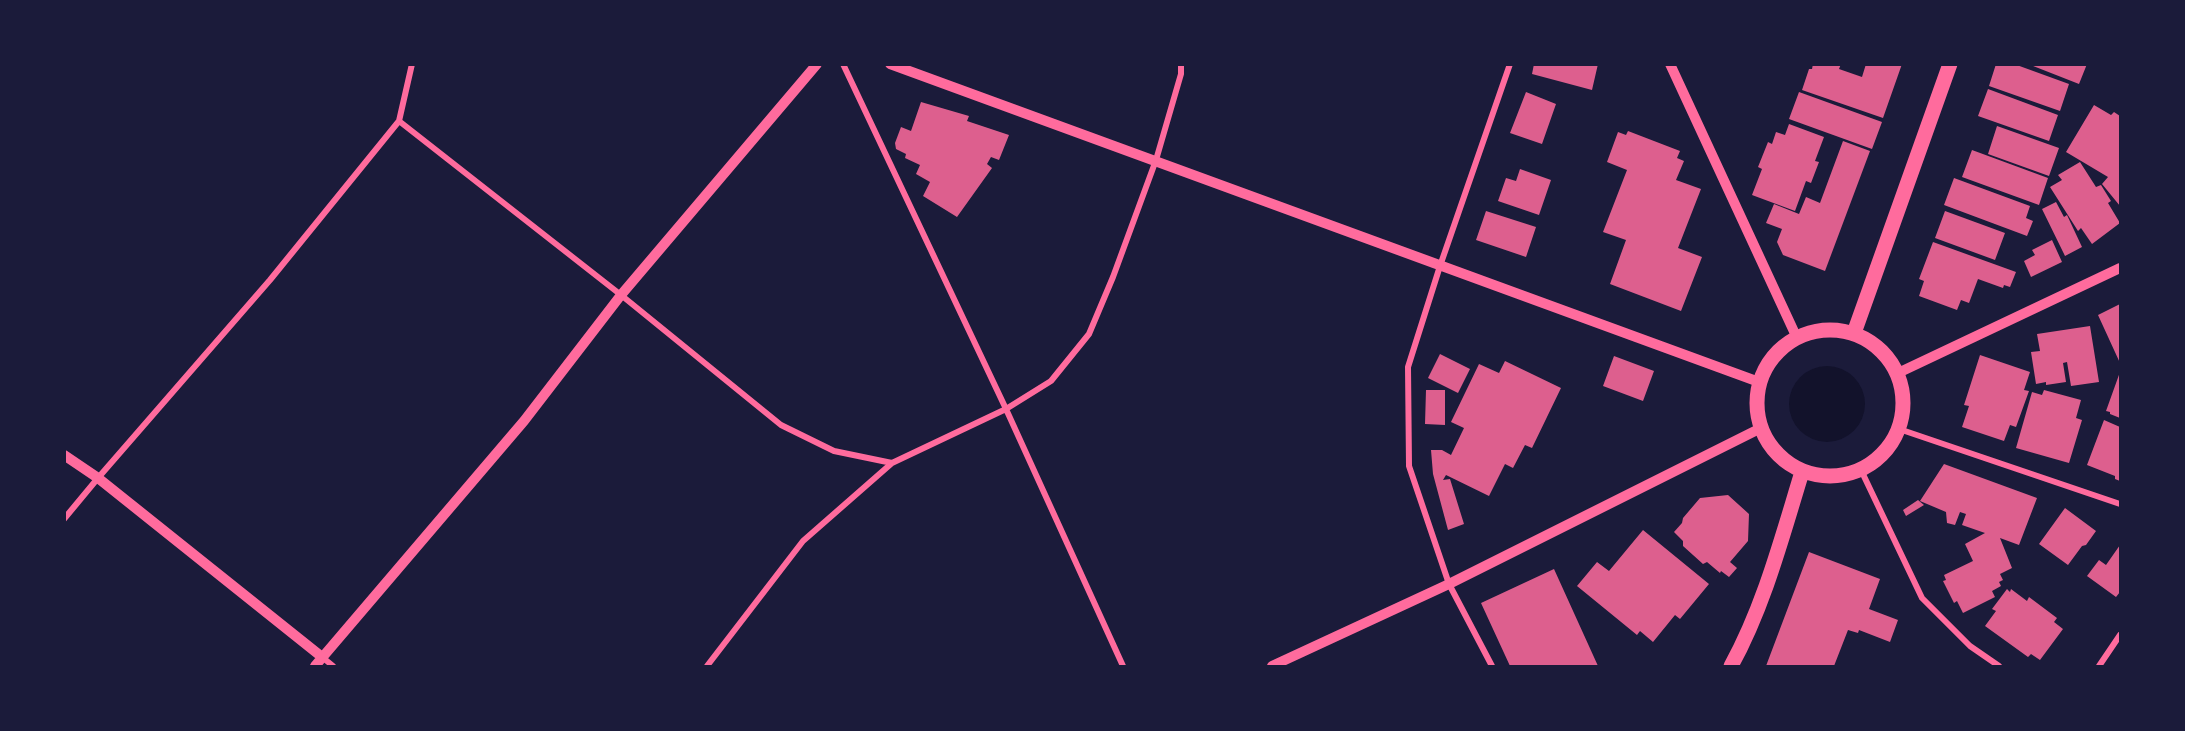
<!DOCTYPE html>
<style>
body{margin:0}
#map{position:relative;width:2185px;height:731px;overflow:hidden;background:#1b1b3a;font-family:Jost,sans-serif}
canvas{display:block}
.frame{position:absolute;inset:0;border:66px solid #1b1b3a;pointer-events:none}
</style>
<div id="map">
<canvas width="2185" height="731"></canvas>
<div class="frame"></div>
</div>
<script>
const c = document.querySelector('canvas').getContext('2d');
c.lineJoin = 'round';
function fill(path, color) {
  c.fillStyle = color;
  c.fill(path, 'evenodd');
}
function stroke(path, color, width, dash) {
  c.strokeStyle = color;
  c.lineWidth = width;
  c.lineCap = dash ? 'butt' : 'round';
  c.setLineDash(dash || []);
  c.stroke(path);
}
const water = new Path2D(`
 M1789 404a38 38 0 1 1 76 0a38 38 0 1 1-76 0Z`);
const building = new Path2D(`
 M1534,64H1598L1592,90L1532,74Z
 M1813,64H1841L1839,69L1862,77L1866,64H1902L1883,118L1802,90L1809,69H1812Z
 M1996,64H2014L2069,84L2060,111L1989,86Z
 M2028,64H2087L2079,84Z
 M1988,89L2058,115L2049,141L1978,116Z
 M1526,92L1556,104L1542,144L1510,133Z
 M1799,92L1882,122L1872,149L1789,119Z
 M921,102L969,116L967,121L1009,135L999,160L991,157L987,164L992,168L957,217L923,196L930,182L916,174L920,165L905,158L906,154L896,149L895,143L901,127L911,131Z
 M2094,105L2111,115L2114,112L2120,116V206L2102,184L2108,177L2066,152Z
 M1789,124L1824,137L1815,161L1819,162L1811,183L1806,181L1795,211L1752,195L1762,169L1758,167L1768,142L1772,144L1776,132L1785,135Z
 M1997,126L2059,148L2049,176L1988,154Z
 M1628,131L1680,151L1677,158L1684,161L1676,180L1701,189L1678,248L1702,257L1681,311L1610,284L1626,240L1603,232L1627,170L1607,162L1618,132L1626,135Z
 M1843,141L1870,151L1825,271L1783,255L1777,242L1782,229L1766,223L1774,204L1799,214L1806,197L1820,203Z
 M1972,150L2048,178L2039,205L1962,177Z
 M2080,162L2096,187L2101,185L2111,201L2108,203L2120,223L2092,244L2081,228L2078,231L2050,187L2062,180L2058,175Z
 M1520,169L1551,180L1539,215L1498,201L1506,178L1516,181Z
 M1954,178L2030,206L2026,218L2033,221L2027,236L1944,205Z
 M2056,202L2064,217L2067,215L2082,247L2065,256L2042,209Z
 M1486,211L1536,227L1526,257L1476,240Z
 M1945,211L2005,233L1995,260L1935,238Z
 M2052,240L2062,262L2031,277L2024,261L2035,255L2032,250Z
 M1933,242L2016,272L2010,287L2004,285L2003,288L1978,279L1969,303L1961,300L1957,310L1919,296L1924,281L1919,279Z
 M2120,304V363L2098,315Z
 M2090,326L2099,382L2071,386L2067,362L2063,363L2066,382L2046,385V382L2036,384L2031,352L2040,351L2037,334Z
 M1440,354L1470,369L1458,393L1428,378Z
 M1980,355L2030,372L2024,390L2029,391L2016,427L2010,425L2004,441L1962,427L1969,406L1964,405Z
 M1614,356L1654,371L1643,401L1603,386Z
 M1505,361L1561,388L1532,448L1525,445L1513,468L1505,464L1489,496L1446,475L1443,480L1450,479L1464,524L1448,530L1433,474L1431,450H1442L1451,455L1464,428L1451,422L1479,364L1499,373Z
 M2120,372V418L2110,414V412L2106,411Z
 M1426,390H1445V425L1425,424Z
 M2044,390L2081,400L2076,418L2082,420L2069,463L2016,448L2032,392L2042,395Z
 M2104,420L2120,427V481L2115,479V476L2087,465Z
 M1944,464L2037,498L2019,545L2000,538L2012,568L2000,574L2003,580L1999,582L2001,586L1992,591L1995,597L1963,613L1957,601L1954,603L1943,581L1946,580L1944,575L1973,561L1965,544L1985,533L1962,525L1966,514L1960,512L1955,525L1947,523L1946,512L1920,501Z
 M1728,495L1749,514L1748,541L1730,562L1737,568L1729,577L1721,571L1720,573L1707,562L1703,564L1683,546V541L1674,532L1682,523L1683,518L1700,498Z
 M1918,500L1924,505L1906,516L1903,510Z
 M2065,508L2096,531L2086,545L2082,546L2068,565L2039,544Z
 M1643,530L1709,584L1680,619L1675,615L1653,642L1640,631L1637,635L1577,586L1597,562L1609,571Z
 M2120,545V592L2116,597L2087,576L2099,560L2106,565Z
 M1809,552L1880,579L1869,609L1898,620L1890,642L1859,630L1858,633L1848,630L1834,666H1766Z
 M1554,569L1598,666H1510L1481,603Z
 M2007,589L2010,592L2011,589L2027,601L2029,597L2057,618L2054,622L2063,629L2040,660L2031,654L2028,657L1985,626L1996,611L1992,609Z`);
const minor = new Path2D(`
 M843,64L1006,409L1123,666
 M399,121L621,295L781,425L834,451L892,463L1006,409L1051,381L1089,334L1113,277L1156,160L1181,74V64
 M1899,429L2120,504
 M1861,470L1922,598L1970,646L1999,666
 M64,519L98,478L270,280L399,121L412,64
 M322,657L333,666
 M707,666L803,541L892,463
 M1492,666L1449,584L1409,466L1408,367L1440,266L1510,64
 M2099,666L2120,635`);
const tertiary = new Path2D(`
 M890,64C1180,168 1469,277 1759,382
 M1670,64L1797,338
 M1898,373L2120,268
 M64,455L98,478L322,657
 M315,666L524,421L621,295L817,64
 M1272,666L1449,584L1761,428`);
const primary = new Path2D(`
 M1757 403a73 73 0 1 1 146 0a73 73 0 1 1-146 0Z
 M1854,333L1950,64
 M1731,666C1764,606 1782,537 1802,472`);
fill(water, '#12122b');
fill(building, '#dd5f8e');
stroke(minor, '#ff6b9d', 6);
stroke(tertiary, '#ff6b9d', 10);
stroke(primary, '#ff6b9d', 15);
</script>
